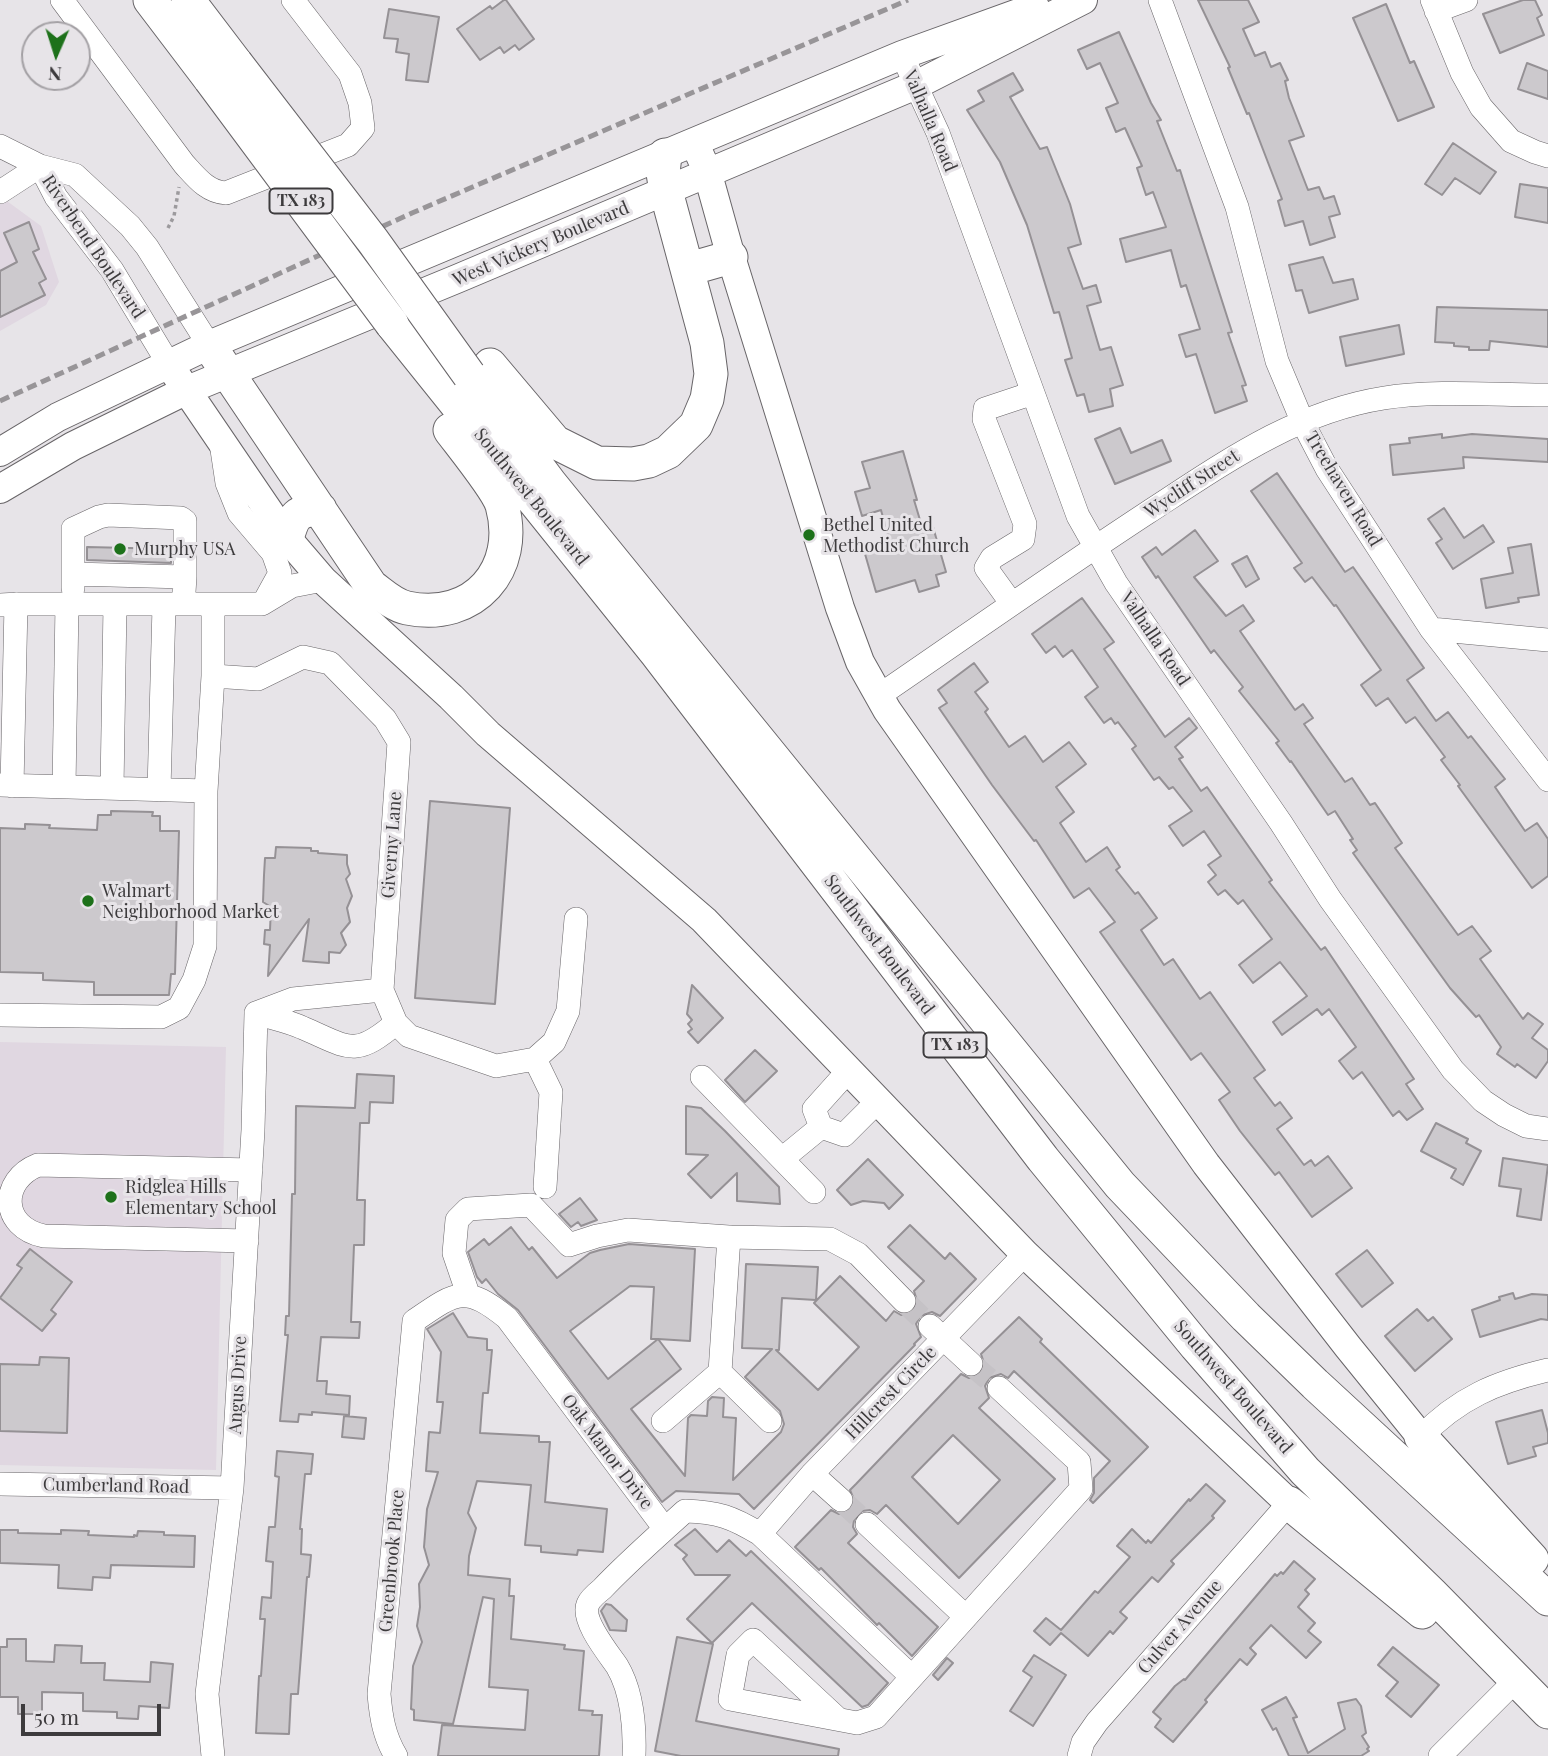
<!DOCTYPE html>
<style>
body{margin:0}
#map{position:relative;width:1548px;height:1756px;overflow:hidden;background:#e7e4e8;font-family:"Playfair Display",serif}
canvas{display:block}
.north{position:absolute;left:21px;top:21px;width:70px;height:70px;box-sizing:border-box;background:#e7e4e8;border:2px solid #a3a0a4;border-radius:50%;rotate:183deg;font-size:19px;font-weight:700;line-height:28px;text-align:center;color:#3d3b3d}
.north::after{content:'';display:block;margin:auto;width:24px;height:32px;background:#1d711a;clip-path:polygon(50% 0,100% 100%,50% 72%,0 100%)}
.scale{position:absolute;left:21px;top:1704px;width:140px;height:32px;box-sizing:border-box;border:4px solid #3d3b3d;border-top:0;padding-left:9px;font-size:21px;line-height:24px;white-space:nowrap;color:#3d3b3d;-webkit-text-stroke:5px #e7e4e8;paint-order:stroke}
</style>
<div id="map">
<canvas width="1548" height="1756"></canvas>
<div class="north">N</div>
<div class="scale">50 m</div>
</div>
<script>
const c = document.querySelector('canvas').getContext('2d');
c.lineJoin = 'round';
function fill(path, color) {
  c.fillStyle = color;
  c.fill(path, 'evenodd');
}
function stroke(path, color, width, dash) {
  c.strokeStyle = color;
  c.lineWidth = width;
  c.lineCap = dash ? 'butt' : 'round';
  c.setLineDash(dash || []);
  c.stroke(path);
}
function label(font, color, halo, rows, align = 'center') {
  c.font = font + ' "Playfair Display",serif';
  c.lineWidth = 6;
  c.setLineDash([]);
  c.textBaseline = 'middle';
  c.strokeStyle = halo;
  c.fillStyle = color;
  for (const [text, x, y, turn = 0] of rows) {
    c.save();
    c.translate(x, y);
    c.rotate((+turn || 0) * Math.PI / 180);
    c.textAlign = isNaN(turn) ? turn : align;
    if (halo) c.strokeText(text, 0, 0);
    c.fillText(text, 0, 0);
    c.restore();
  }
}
const built = new Path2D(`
 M0,196L41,226L59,282L46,305L0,331Z
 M0,1042L226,1047L216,1470L0,1465Z`);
const building = new Path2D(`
 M504,0H506L534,39L519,50L515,45L504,53L500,47L480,60L457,29L490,6L492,9Z
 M1198,0H1248L1259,22L1243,29L1255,56L1265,52L1271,67L1280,63L1288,80L1285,81L1289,98L1304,136L1289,141L1308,190L1319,187L1324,199L1334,196L1340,214L1329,217L1335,237L1310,245L1303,221L1285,226L1278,201L1282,199L1249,113L1247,114L1228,68L1230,67Z
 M1523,0H1535L1542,15L1537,18L1544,35L1500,53L1483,14Z
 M1386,4L1410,63L1414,61L1434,107L1398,121L1353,18Z
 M389,9L439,17L428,82L406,80L409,54L396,52L398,39L384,38Z
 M1119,32L1151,103L1161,120L1157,121L1177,171L1180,170L1232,332L1228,333L1246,385L1242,386L1247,401L1215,413L1196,354L1186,357L1179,335L1200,329L1186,285L1181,287L1171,250L1126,262L1120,239L1166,227L1153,192L1146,195L1137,168L1142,166L1125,128L1116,132L1106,108L1118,103L1100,63L1087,69L1078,50Z
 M1527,63L1548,71V99L1518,89Z
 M1013,73L1023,90L1010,97L1040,149L1047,147L1070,204L1081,244L1068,248L1083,289L1096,285L1101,302L1087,306L1100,350L1111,347L1123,385L1110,389L1113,406L1089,412L1084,394L1077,396L1065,360L1072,358L1059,312L1054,313L1027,225L1000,162L967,110L984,101L978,91Z
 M1453,143L1496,172L1480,194L1455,178L1442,195L1425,184Z
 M1520,184L1548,188V223L1515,217Z
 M29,222L39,249L33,252L46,279L39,283L45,295L0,317V271L17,262L4,233Z
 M1323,257L1333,283L1353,279L1358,299L1309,313L1302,290L1296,291L1289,265Z
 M1437,307L1548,310V347L1490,341L1489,350H1469V347L1454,346V343L1435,342Z
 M1399,325L1404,354L1346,366L1340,337Z
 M1120,428L1131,453L1162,440L1171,461L1115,484L1095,439Z
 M1442,434V438L1472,434L1548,439V462L1463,457L1464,468L1393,475L1390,445L1410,443L1409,438Z
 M903,451L917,500H914L923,530L933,527L946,572L936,575L939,586L919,592L915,580L876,592L863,547L889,540L881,510L862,516L855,492L870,488L862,462Z
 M1277,473L1345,572L1353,567L1424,668L1407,680L1436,721L1448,712L1468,738L1471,736L1505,779L1495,787L1525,831L1537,823L1548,839V876L1532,888L1458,786L1460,785L1441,760L1445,757L1415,717L1406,723L1388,698L1376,706L1361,685L1381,670L1336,605L1334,606L1312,577L1305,582L1294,568L1302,563L1251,491Z
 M1444,508L1464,538L1483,525L1494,542L1453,569L1436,543L1442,539L1428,519Z
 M1195,530L1218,561L1194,577L1226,616L1243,605L1254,621L1240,631L1295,710L1303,704L1313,718L1304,724L1345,782L1352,778L1370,805L1375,803L1402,843L1395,848L1458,935L1472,926L1491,951L1480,959L1523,1019L1528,1013L1543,1024L1532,1038L1548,1050V1061L1536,1078L1517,1064L1515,1067L1497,1054L1501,1047L1479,1015L1476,1017L1450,988L1353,853L1357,850L1350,840L1353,839L1335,811L1328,815L1291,761L1290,762L1276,743L1279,741L1239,691L1243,687L1214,650L1211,653L1158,576L1156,578L1142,557L1156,547L1162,555Z
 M1531,544L1539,595L1518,598L1519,602L1486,608L1481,579L1513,573L1508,548Z
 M87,547L171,549V563L87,560Z
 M1247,556L1259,579L1246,587L1232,564Z
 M1082,598L1114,642L1104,649L1165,737L1189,718L1197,728L1175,747L1183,757L1179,759L1201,791L1207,787L1272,880L1269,882L1321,950L1325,947L1414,1079L1406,1084L1423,1109L1407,1120L1399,1111L1393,1116L1362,1072L1353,1079L1339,1061L1356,1047L1329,1009L1322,1015L1317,1009L1282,1035L1273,1022L1307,996L1280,962L1253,983L1239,965L1272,939L1243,900L1238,904L1225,890L1218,895L1208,882L1216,875L1208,865L1221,856L1204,831L1183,846L1169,826L1192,811L1173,787L1169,789L1159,777L1154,780L1132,749L1136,746L1118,722L1115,724L1111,718L1104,723L1085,697L1098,687L1072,650L1063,657L1055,646L1046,653L1032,634Z
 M974,663L988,682L975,692L988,709L985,712L1009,747L1025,736L1043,762L1069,742L1086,764L1056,787L1074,812L1060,823L1086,862L1107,847L1120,867L1116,870L1135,894L1138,892L1157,918L1141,930L1164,965L1173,959L1200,999L1210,992L1265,1070L1254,1078L1275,1106L1280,1102L1292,1118L1277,1129L1304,1165L1311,1160L1315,1166L1328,1156L1352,1188L1312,1217L1279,1172L1275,1175L1240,1131L1219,1100L1230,1092L1201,1053L1191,1060L1100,932L1115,922L1089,888L1074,898L1036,840L1034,841L992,785L939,708L947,703L938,690Z
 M430,801L510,808L495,1004L415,998Z
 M111,811L153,812L152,816H160V831H179L175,974H171L169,995H94V982L43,980V973L0,972V828L25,829V824L50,825L49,828L97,830L98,815H111Z
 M276,847L311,848V851H318V853L347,855V864L350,874L346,879L352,896L347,908L350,922L341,933L346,945L340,953L329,952V963L303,961L309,919L268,976L270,945L264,944L265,930H270L271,907L263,902L264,875L265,858H275Z
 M692,985L723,1018L698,1043L688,1032L692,1029L688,1024L692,1020L687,1014Z
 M755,1050L777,1071L745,1102L725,1080Z
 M357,1074L394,1076L393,1103L370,1102L369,1123H360L357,1200H365L364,1245H354L351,1322H360L359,1338L321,1337L317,1381H327L326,1394L350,1396L349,1415L312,1412V1415L299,1414L298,1422L280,1421L288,1335H285L286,1316H289L292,1194H295L296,1106L355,1108Z
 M686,1106L701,1108L725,1131L779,1187L780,1204L737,1201V1173L711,1198L688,1174L708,1155L686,1154Z
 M1436,1123L1468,1139L1466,1143L1481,1151L1463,1185L1451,1178L1456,1169L1421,1151Z
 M1503,1158L1548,1165L1541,1220L1517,1216L1521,1189L1499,1186Z
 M868,1159L903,1195L889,1209L884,1203L863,1201L851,1205L837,1190Z
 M580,1198L597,1220L581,1226L578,1222L571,1227L559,1214Z
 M910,1225L945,1259L950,1253L976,1279L940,1316L932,1312L920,1316L916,1324L921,1337L914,1344L915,1345L754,1509L739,1494L676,1491L662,1502L518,1310L498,1294L486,1279L482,1283L477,1277L468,1252L484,1239L489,1245L511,1227L529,1250L532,1247L557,1278L590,1253L600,1250L629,1244L695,1249L690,1341L658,1339L681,1369L631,1409L685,1476L688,1418L691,1415L707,1416L708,1401L712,1397L724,1398L723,1417L736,1418L733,1480L781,1432L784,1424L780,1411L745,1377L772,1349L742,1348L746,1264L818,1267L816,1300L782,1298L779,1350H776L818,1390L859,1347L814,1303L840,1276L886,1321L894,1311L901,1315L913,1311L918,1304L914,1291L924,1281L888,1247ZM630,1286L654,1287L651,1339H658L608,1379L570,1331Z
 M30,1249L72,1282L51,1310L56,1314L42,1331L0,1298L22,1268L17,1265Z
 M1367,1250L1393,1283L1362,1307L1336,1274Z
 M1513,1293L1515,1299L1532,1294L1548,1295V1320L1541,1319L1480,1337L1472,1310L1500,1300L1499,1297Z
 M1417,1309L1428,1321L1433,1317L1452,1339L1415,1371L1385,1336Z
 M453,1313L468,1337L487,1339V1350H492L488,1393H483L480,1433L539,1436V1442H550L545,1502L607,1509L603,1552L578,1550L577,1555L541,1552V1546L525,1545L531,1485L477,1481L468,1513L476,1528L469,1556L468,1575L510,1579L509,1596H514L511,1639L565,1645L564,1649L584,1651L579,1710L593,1711L592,1715H602L599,1756H438L442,1725L525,1730L528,1690L489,1687L494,1599L483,1597L453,1724L414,1720V1710L411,1709L413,1666L422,1642L417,1626L420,1607L419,1584L429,1565L424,1547L427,1509L438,1472L426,1471L429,1432L440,1433L443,1402H437L441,1352L427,1329Z
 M1019,1317L1042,1339L1040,1342L1148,1447L1093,1503L1090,1500L1094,1493V1478L1110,1461L1014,1371L1008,1378L1001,1374L989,1378L985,1386L989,1398L979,1408L1055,1479L959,1578L886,1505L877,1514L870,1510L862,1511L854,1520L853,1527L857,1534L848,1543L938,1627L912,1656L879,1623L877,1625L821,1568L819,1570L795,1547L831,1510L839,1514L851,1510L855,1502L850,1490L856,1484L961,1374L969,1378L981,1374L985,1366L981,1354ZM953,1435L1000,1480L958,1524L912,1477Z
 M40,1357L69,1358L67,1433L0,1431V1364L39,1365Z
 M1542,1410L1548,1433V1443L1533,1447L1536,1456L1508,1464L1496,1422Z
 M344,1416L366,1418L364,1439L342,1437Z
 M277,1451L313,1454L311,1474H305L300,1529H302L301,1554L311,1555L309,1577H307L298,1694H291L289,1734L256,1733L259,1676H261L265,1619H260L262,1597L271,1598L273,1562L266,1561L269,1527H275L279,1477L275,1476Z
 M1206,1484L1225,1501L1212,1516L1214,1518L1171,1561L1174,1564L1158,1582L1152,1577L1120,1612L1127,1618L1113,1634L1110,1631L1088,1656L1061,1633L1050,1645L1034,1631L1046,1618L1061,1630L1095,1591L1098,1593L1130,1557L1117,1546L1132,1529L1146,1543L1148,1540L1151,1543L1189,1499L1190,1501Z
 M695,1529L717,1552L729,1540L746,1556L751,1551L888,1683L868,1705L862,1707L752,1603L712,1643L687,1619L730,1575H695L683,1559L687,1555L675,1545Z
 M0,1530H18V1533L61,1534V1530L89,1531L88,1535L134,1537V1535L137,1536L138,1531L164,1532V1535L195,1536L194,1567L111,1565L110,1578L93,1577L92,1590L58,1588L59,1565L0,1563Z
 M1294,1561L1315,1579L1305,1590L1309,1594L1298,1607L1315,1623L1308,1631L1321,1642L1306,1658L1271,1625L1250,1648L1256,1654L1247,1665L1240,1659L1205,1700L1207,1702L1173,1742L1155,1727L1161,1719L1153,1712L1175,1686L1184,1679L1185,1680L1275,1574L1277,1576L1281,1572L1283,1574Z
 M606,1604L611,1605L627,1620L626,1631L610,1630L601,1611Z
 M677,1637L713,1644L696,1721L839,1749L838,1756H681L655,1751Z
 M7,1639H26V1661L54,1662L55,1645L82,1646L81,1663H105L104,1680L150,1682L151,1662L173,1664L169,1708L139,1706L138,1719L117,1718V1712L83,1711V1693L42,1692V1714H18V1697H0V1647H7Z
 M1393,1647L1439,1685L1411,1717L1386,1696L1398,1682L1378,1665Z
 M1034,1655L1066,1675L1033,1726L1010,1711L1032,1677L1023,1671Z
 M947,1658L953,1663L938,1680L933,1675Z
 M1286,1697L1297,1717L1293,1718L1308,1753L1345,1729L1338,1703L1356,1699L1361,1706L1366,1733L1362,1736L1369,1747L1367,1749L1369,1751L1361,1756H1289L1276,1728L1273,1730L1262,1710Z`);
const minorTunnel = new Path2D(`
 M904,1301L930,1326
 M971,1364L999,1388
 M841,1500L867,1524`);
const path = new Path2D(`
 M168,228L174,216L179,187`);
const minor = new Path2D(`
 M62,0L184,164C196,177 207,192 226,193L348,145L363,128L360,103L350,74L293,0
 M1160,0L1237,207L1277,361L1303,423L1327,469L1431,629L1548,780
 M1432,0L1462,73L1481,107L1511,141L1535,152L1548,156
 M1436,11L1466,0
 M902,55L938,133L1078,516L1116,583L1281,823L1330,899L1453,1070L1483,1101L1504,1115L1526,1126L1548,1129
 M0,146L40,166L75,175L130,226L147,247L209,345
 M40,166L56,197L112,270L168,363
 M0,192L40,166
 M221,443L227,483L239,513L273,553L280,573L264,602
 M73,574V529L99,517L108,515L181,518L185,521V577
 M73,588V574L185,577L184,592
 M1012,604L986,568L992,558L1023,539L1025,524L984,419L985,409L1033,393
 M0,605L19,604H262L292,586L323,580
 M1431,629L1548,640
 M213,676L258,679L303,657L330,663L385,719L399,742L382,990L396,1023L409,1036L496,1066L535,1059
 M880,695C969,634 1057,572 1147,513C1221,465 1294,412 1384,398C1434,390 1496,395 1548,395
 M0,785L206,791
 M12,786L16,604
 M64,787L67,604
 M112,788L115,605
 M159,790L164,606
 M382,990L293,999L256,1013C271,1018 288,1021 303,1028C348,1047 354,1059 396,1023
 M0,1015L161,1017L179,1008L194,980L205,946L206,791L213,676V606
 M535,1059L554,1042L568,1011L576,919
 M535,1059L551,1092L545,1187
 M849,1070L814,1109L821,1127L844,1135L879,1100
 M702,1077L814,1192
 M782,1159L821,1127
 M729,1237L830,1239L858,1254L904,1301
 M247,1241L44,1236C0,1227 0,1180 38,1165L251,1170
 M468,1294L454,1253L457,1220L468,1209L531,1205L569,1245L597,1236L628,1230L729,1237L720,1372L770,1421
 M930,1326L971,1364
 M663,1421L720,1372
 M1421,1437C1458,1398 1497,1382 1548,1370
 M812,1474L841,1500
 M0,1484L232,1488
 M867,1524L966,1617
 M665,1529L685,1511C718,1512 732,1517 760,1534L912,1677
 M760,1534L812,1474L1025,1254
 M838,1719L753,1640L738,1655L730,1699L857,1723L876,1717L1081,1489L1079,1462L999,1388
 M213,1756L207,1694L232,1488L253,1130L256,1013
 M396,1756C384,1736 381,1717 379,1694L414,1321C456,1292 465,1284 507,1318L665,1529C644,1548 622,1568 602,1589C597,1593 590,1599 588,1604C581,1620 608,1653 617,1666C632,1691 635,1728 634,1756
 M1079,1756L1083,1742L1097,1722L1289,1503
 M1440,1756L1511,1685`);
const major = new Path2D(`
 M695,144L707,171L731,257L840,608L860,662L887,710L1206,1164L1348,1347L1421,1437
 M168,363L287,538L323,580L451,697L488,734L704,920L1025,1254L1289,1503
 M0,452L58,417L209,345L902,55L1035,7
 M0,489L73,446L185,391L459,278L916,85L1083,0`);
const highway = new Path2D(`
 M150,0L210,79
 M188,0L236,63
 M689,269L731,257
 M392,324L657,654L1043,1159L1196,1346L1305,1471L1431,1593L1548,1712
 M209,345L371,586C382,594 393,605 407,608C474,622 520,569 502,505C497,489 462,446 450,430
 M490,365L555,442L597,463L633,464L649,461L668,452L696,425L707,399L711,374L707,343L666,191L663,173L665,155
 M469,375L550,483L1120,1185L1246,1317L1315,1384L1548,1599
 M287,538C294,515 296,511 320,509
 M1421,1437L1532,1559
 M1289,1503L1422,1612`);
const rail = new Path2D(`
 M0,401L412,213L908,0`);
const highwayBridge = new Path2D(`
 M236,63L373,241L469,375
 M210,79L392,324`);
const markers = [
 [809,535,7,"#1d711a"],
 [120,549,7,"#1d711a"],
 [88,901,7,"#1d711a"],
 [111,1197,7,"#1d711a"]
];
const shields = [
 [301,201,63],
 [955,1045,63]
];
const shieldNames = [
 ["TX 183",301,201],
 ["TX 183",955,1045]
];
const streetNames = [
 ["Valhalla Road",930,121,67],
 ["West Vickery Boulevard",541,244,-23],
 ["Riverbend Boulevard",93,247,56],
 ["Wycliff Street",1192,484,-33],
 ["Treehaven Road",1343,489,59],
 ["Southwest Boulevard",531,497,51],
 ["Valhalla Road",1155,639,56],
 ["Giverny Lane",392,845,-86],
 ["Southwest Boulevard",879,945,53],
 ["Angus Drive",238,1385,-87],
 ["Southwest Boulevard",1233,1387,49],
 ["Hillcrest Circle",891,1393,-46],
 ["Oak Manor Drive",607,1452,53],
 ["Cumberland Road",116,1486,1],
 ["Greenbrook Place",392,1561,-85],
 ["Culver Avenue",1180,1627,-49]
];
const poiNames = [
 ["Bethel United",823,525],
 ["Methodist Church",823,546],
 ["Murphy USA",134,549],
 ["Walmart",102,891],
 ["Neighborhood Market",102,912],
 ["Ridglea Hills",125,1187],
 ["Elementary School",125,1208]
];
fill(built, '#e0d7e1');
fill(building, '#ccc9cd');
stroke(building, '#959195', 2);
stroke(minorTunnel, '#c5c2c6', 23, [23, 11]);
stroke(minor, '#686568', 24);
stroke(major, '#686568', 30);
stroke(highway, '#686568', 35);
stroke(path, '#9c9a9d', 3.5, [3.5, 3.5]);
stroke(minor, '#fff', 23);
stroke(major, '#fff', 28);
stroke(highway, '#fff', 33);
stroke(rail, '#989598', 5, [10, 5]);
stroke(highwayBridge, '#686568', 35, []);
stroke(highwayBridge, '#fff', 33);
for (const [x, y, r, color] of markers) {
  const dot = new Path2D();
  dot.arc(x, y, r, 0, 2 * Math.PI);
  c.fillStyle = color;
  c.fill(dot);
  stroke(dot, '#e7e4e8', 2.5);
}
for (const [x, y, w] of shields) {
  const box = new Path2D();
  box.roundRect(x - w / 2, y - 12.5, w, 25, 5);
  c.fillStyle = '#e7e4e8';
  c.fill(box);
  stroke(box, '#3d3b3d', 2);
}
label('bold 16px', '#3d3b3d', null, shieldNames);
label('18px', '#3d3b3d', '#e7e4e8', streetNames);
label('18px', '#3d3b3d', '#e7e4e8', poiNames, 'left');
</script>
